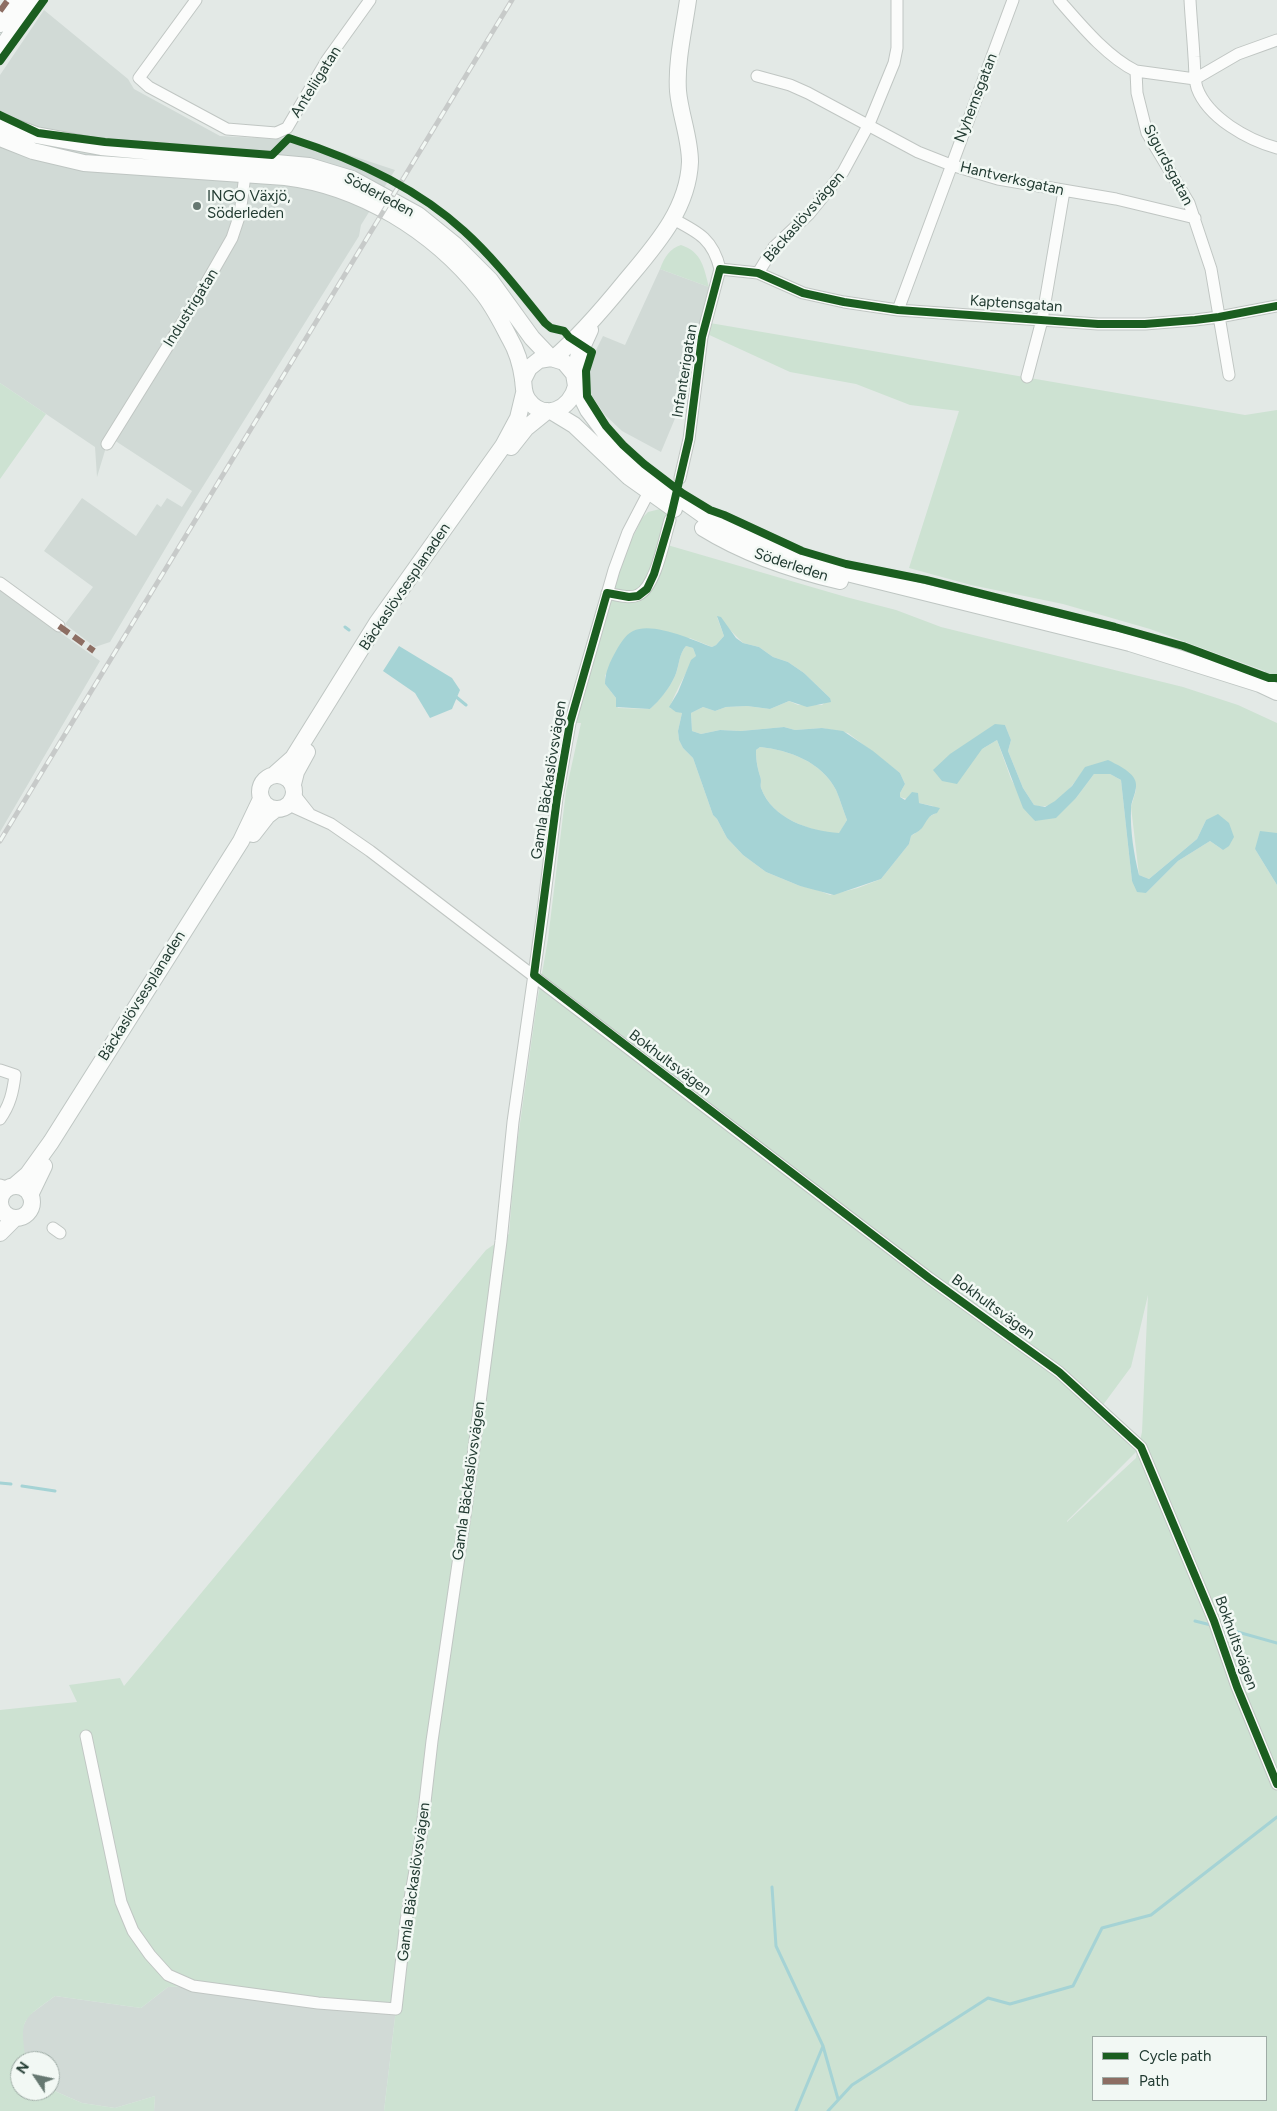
<!DOCTYPE html>
<meta charset="utf-8">
<style>
body{margin:0}
#map{position:relative;width:1277px;height:2111px;overflow:hidden;background:#e3e9e6;font-family:Figtree,sans-serif}
canvas{display:block}
.legend{position:absolute;left:1092px;top:2036px;width:175px;height:65px;box-sizing:border-box;background:#f2f8f4;border:1px solid #9faca6;margin:0;padding:6px 9px;list-style:none;font-size:15px;color:#223b32}
.legend li{display:flex;align-items:center;gap:10px;height:25px}
.legend b{width:25px;border:1px solid #9faca6}
.north{position:absolute;left:10px;top:2051px;width:50px;height:50px;box-sizing:border-box;background:#f2f8f4;border:1px solid #9faca6;border-radius:50%;rotate:304deg;font-size:14px;font-weight:700;line-height:20px;text-align:center;color:#223b32}
.north::after{content:'';display:block;margin:auto;width:18px;height:22px;background:#667871;clip-path:polygon(50% 0,100% 100%,50% 72%,0 100%)}
</style>
<div id="map">
<canvas width="1277" height="2111"></canvas>
<ul class="legend">
<li><b style="height:6px;background:#1b5e20"></b>Cycle path</li>
<li><b style="height:6px;background:#8d6e63"></b>Path</li>
</ul>
<div class="north">N</div>
</div>
<script>
const c = document.querySelector('canvas').getContext('2d');
c.lineJoin = 'round';
function fill(path, color) {
  c.fillStyle = color;
  c.fill(path, 'evenodd');
}
function stroke(path, color, width, dash) {
  c.strokeStyle = color;
  c.lineWidth = width;
  c.lineCap = dash ? 'butt' : 'round';
  c.setLineDash(dash || []);
  c.stroke(path);
}
function label(font, color, halo, rows, align = 'center') {
  c.font = font + ' Figtree,sans-serif';
  c.lineWidth = 5;
  c.setLineDash([]);
  c.textBaseline = 'middle';
  c.strokeStyle = halo;
  c.fillStyle = color;
  for (const [text, x, y, turn = 0] of rows) {
    c.save();
    c.translate(x, y);
    c.rotate((+turn || 0) * Math.PI / 180);
    c.textAlign = isNaN(turn) ? turn : align;
    if (halo) c.strokeText(text, 0, 0);
    c.fillText(text, 0, 0);
    c.restore();
  }
}
const built = new Path2D(`
 M44,10L128,79L134,89L220,136L278,139L295,137L395,170L361,225L359,236L187,512L110,642L95,647L65,624L93,587L44,551L82,498L136,536L157,504L161,507L167,498L182,507L192,491L114,440L107,444L97,477L95,447L0,383V75Z
 M660,269L709,287L689,385L661,452L622,431L605,415L590,393V362L603,336L625,345Z
 M0,583L58,631L100,661L0,832Z
 M193,1986L396,2009L384,2111H154L155,2096L115,2108L82,2103L50,2089V2061H21L12,2050L28,2016L55,1996L141,2008L168,1987Z`);
const green = new Path2D(`
 M681,245C702,252 704,268 709,287L660,269C664,258 670,248 681,245Z
 M710,323L1245,415L1277,410V692L1260,684L1265,671L1150,629L1063,604L971,585L909,568L959,411L910,405L856,384L790,372L705,333Z
 M0,383L46,414L0,479Z
 M660,509L675,519L664,544L846,597L896,610L941,627L1183,687L1238,705L1277,723V833L1255,849L1277,885V2111H384L396,2009L193,1986L168,1987L141,2008L55,1996C21,2021 20,2018 26,2061H20V2091H50V2089L82,2103L115,2108L155,2096L154,2111H0V1710L77,1702L69,1685L120,1678L124,1686L486,1250L509,1234L515,1159L537,1002L548,939L566,791L581,723H570L611,594L631,541L642,518L648,512ZM717,617L743,643L759,647L773,657L788,662L804,673L830,698L822,705H798L789,701L770,709L747,706L726,707L715,711L703,707L691,713L692,731L701,734L720,730L741,731L784,727L795,730L822,728L848,733L900,773L905,784L900,793V797L907,799L910,795L919,803L933,806L936,813L927,818L920,830L911,836L909,844L881,879L858,888L830,895L812,888L800,886L766,872L743,855L727,838L717,819L713,815L693,758L683,748L679,740L678,731L682,713L670,708C670,703 692,660 696,656L693,648L686,646C679,653 679,667 675,676C669,689 660,699 650,709L618,708L616,705V698L605,684V675L690,638L712,647L716,645L724,636ZM1005,725L1011,740L1008,751L1023,788L1034,805C1037,806 1042,807 1046,806C1063,801 1076,780 1086,767L1134,778L1136,790L1131,807L1139,875L1149,879L1197,839L1206,820L1223,850L1210,841L1178,861L1146,893L1132,881L1121,780L1110,774H1094L1076,798L1035,821L1011,779L997,740L982,749ZM1148,1295L1142,1432L1139,1445L1100,1409L1131,1367ZM1137,1451L1136,1458L1067,1522V1521ZM1093,2037H1266V2100H1093Z
 M760,747C789,750 822,762 836,790C840,799 843,810 847,820L839,834C810,831 772,819 761,788C760,784 762,780 760,776C757,766 756,760 756,750Z`);
const water = new Path2D(`
 M717,616L721,617L736,638L743,643L759,647L773,657L788,662L804,673L830,698L831,702L807,707L789,701L770,709L747,706L726,707L715,711L703,707L691,713L692,731L701,734L720,730L741,731L784,727L795,730L822,728L843,731L873,751L900,773L905,784L900,793V797L905,800L912,792L918,793L919,803L940,808L937,813C928,815 927,821 922,828C919,832 914,833 911,836L909,844L881,879L834,895L800,886L766,872L743,855L727,838L717,819L713,815L693,758L683,748L679,740L678,731L682,713L676,712L669,707L678,692L691,660L696,656L693,648L686,646C679,653 679,667 675,676C669,689 660,700 650,709L616,707V698L605,684C605,672 610,662 616,651C620,644 625,635 633,631C652,621 693,640 712,647L716,645L724,636ZM760,747C789,750 822,762 836,790C840,799 843,810 847,820L839,833C810,831 772,819 761,788C760,784 762,781 760,776C757,766 756,760 756,750Z
 M399,646L452,678L460,690L452,709L430,718L415,693L383,671Z
 M995,724L1005,725L1011,740L1008,751L1023,788L1034,805L1045,807L1055,801L1072,786L1085,767L1108,760C1116,764 1129,770 1134,778C1140,788 1131,799 1131,809C1130,830 1134,855 1139,875L1149,879L1197,839L1206,820L1218,814L1229,823L1234,837L1229,846L1223,850L1210,841L1178,861L1146,893L1137,892L1132,881L1121,780L1110,774H1094L1076,798L1056,818L1035,821L1023,808L997,740L982,749L957,784L942,781L933,770L950,754Z
 M1260,831L1277,833V885L1255,849Z`);
const stream = new Path2D(`
 M345,627L349,630
 M455,696L466,705
 M0,1483L11,1484
 M22,1486L55,1491
 M1195,1621L1211,1625
 M1220,1627L1277,1643
 M772,1887L776,1946L823,2046
 M796,2111L823,2046L838,2099
 M828,2111L852,2085L988,1998L1010,2004L1073,1986L1102,1928L1151,1915L1277,1817`);
const street = new Path2D(`
 M196,0L139,78L149,87L227,129L276,133L287,128L327,60L370,0
 M1059,0C1080,24 1107,57 1136,71L1195,79
 M1190,0C1191,19 1193,38 1194,57C1195,67 1194,78 1197,88C1208,118 1248,140 1277,148
 M1136,71L1137,93L1147,133L1189,203L1211,269L1229,375
 M757,76L790,85L808,93L918,152L951,165L998,179L1116,199L1195,218
 M1195,79L1238,54L1277,40
 M673,219C698,232 713,239 720,269
 M720,269L758,273L803,293L844,302L898,310L1098,324H1145L1195,320L1219,317L1277,306
 M758,273L774,247L809,214L843,172L869,124L894,63L897,48V0
 M898,310L1013,0
 M1027,377L1042,320L1064,191
 M107,444L197,299L232,238L240,214L246,167
 M680,478L689,439L702,337L720,269
 M0,583L59,626
 M607,593C617,595 630,599 638,595C656,587 664,539 670,520
 M294,794L309,813
 M289,805L331,824L370,851L929,1278L1059,1372L1141,1447L1214,1621L1237,1687L1277,1784
 M0,1070L15,1075C13,1092 10,1105 0,1119
 M0,1185L9,1188
 M53,1228L60,1233
 M86,1736L121,1902L133,1931L150,1955L168,1975L193,1986L318,2003L396,2009L406,1921L421,1837L432,1741L467,1502L501,1241L513,1122L543,911L557,798L570,723L614,570L628,532L652,486`);
const secondary = new Path2D(`
 M0,24L17,0
 M0,51L33,0
 M0,122L36,135L101,147L309,166L352,179L418,215L455,245L490,280L532,338L551,358
 M0,138L33,151L84,163L285,177C360,186 433,231 481,291C493,305 501,322 510,339C517,351 521,365 523,379C524,387 523,393 528,400C544,422 571,409 576,386
 M554,358C580,336 602,310 624,283C653,248 688,211 690,162C690,138 680,114 678,91C676,61 684,29 688,0
 M574,374L579,354L590,330
 M523,380L529,368L539,360L551,358L564,362L574,374L576,386L588,410L609,438L643,472L706,517L769,547L847,573L1130,643L1260,684L1277,692
 M551,411L574,425L629,477L674,509
 M511,447L526,428L547,411
 M703,528C745,554 792,570 840,581
 M275,774L293,758L377,623L503,446L518,418L524,393
 M260 792a17 17 0 1 1 34 0a17 17 0 1 1-34 0Z
 M293,784L296,772L307,752
 M253,834L267,816L276,809
 M14,1186L28,1174L51,1142L241,841L261,799
 M0 1202a16 16 0 1 1 32 0a16 16 0 1 1-32 0Z
 M30,1195L44,1166
 M0,1233L15,1218`);
const rail = new Path2D(`
 M0,841L512,0`);
const quiet = new Path2D(`
 M0,11L8,0
 M59,626L94,651`);
const cycleway = new Path2D(`
 M0,61L44,0
 M0,115L38,133L105,142L272,155L289,138C352,158 415,186 464,231C494,258 519,291 545,323L551,328L564,331L569,337L592,352L586,371L587,396L606,426L623,445L644,464L682,493L710,510L724,515L802,551L846,564L926,580L1115,627L1183,646L1269,678H1277
 M1277,306L1219,317L1195,320L1145,324H1098L898,310L844,302L803,293L758,273L720,269L702,337L689,439L670,520L654,574L647,589L638,596L629,597L607,593L570,723L557,798L534,975L929,1278L1059,1372L1141,1447L1214,1621L1237,1687L1277,1784`);
const markers = [
 [197,206,5,"#667871"]
];
const streetNames = [
 ["Anteliigatan",316,82,-58],
 ["Nyhemsgatan",976,98,-69],
 ["Sigurdsgatan",1168,165,62],
 ["Hantverksgatan",1012,179,13],
 ["Söderleden",379,195,28],
 ["Bäckaslövsvägen",804,217,-49],
 ["Kaptensgatan",1016,304,4],
 ["Industrigatan",191,308,-58],
 ["Infanterigatan",685,371,-81],
 ["Söderleden",791,565,18],
 ["Bäckaslövsesplanaden",405,587,-56],
 ["Gamla Bäckaslövsvägen",549,780,-81],
 ["Bäckaslövsesplanaden",142,996,-58],
 ["Bokhultsvägen",670,1063,37],
 ["Bokhultsvägen",993,1307,36],
 ["Gamla Bäckaslövsvägen",469,1481,-82],
 ["Bokhultsvägen",1236,1643,70],
 ["Gamla Bäckaslövsvägen",414,1882,-82]
];
const poiNames = [
 ["INGO Växjö,",207,197],
 ["Söderleden",207,214]
];
fill(built, '#d1dad6');
fill(green, '#cde2d2');
fill(water, '#a5d3d5');
stroke(stream, '#a5d3d5', 3);
stroke(street, '#c0c6c3', 13);
stroke(secondary, '#bfc6c3', 18);
stroke(street, '#fbfcfb', 11);
stroke(secondary, '#fbfcfb', 16);
stroke(rail, '#c7cac9', 5);
stroke(rail, '#f2f8f4', 3, [9]);
stroke(quiet, '#8d6e63', 6, [12, 6]);
stroke(cycleway, '#1b5e20', 8);
for (const [x, y, r, color] of markers) {
  const dot = new Path2D();
  dot.arc(x, y, r, 0, 2 * Math.PI);
  c.fillStyle = color;
  c.fill(dot);
  stroke(dot, '#f2f8f4', 2);
}
label('15px', '#223b32', '#f2f8f4', streetNames);
label('15px', '#223b32', '#f2f8f4', poiNames, 'left');
</script>
